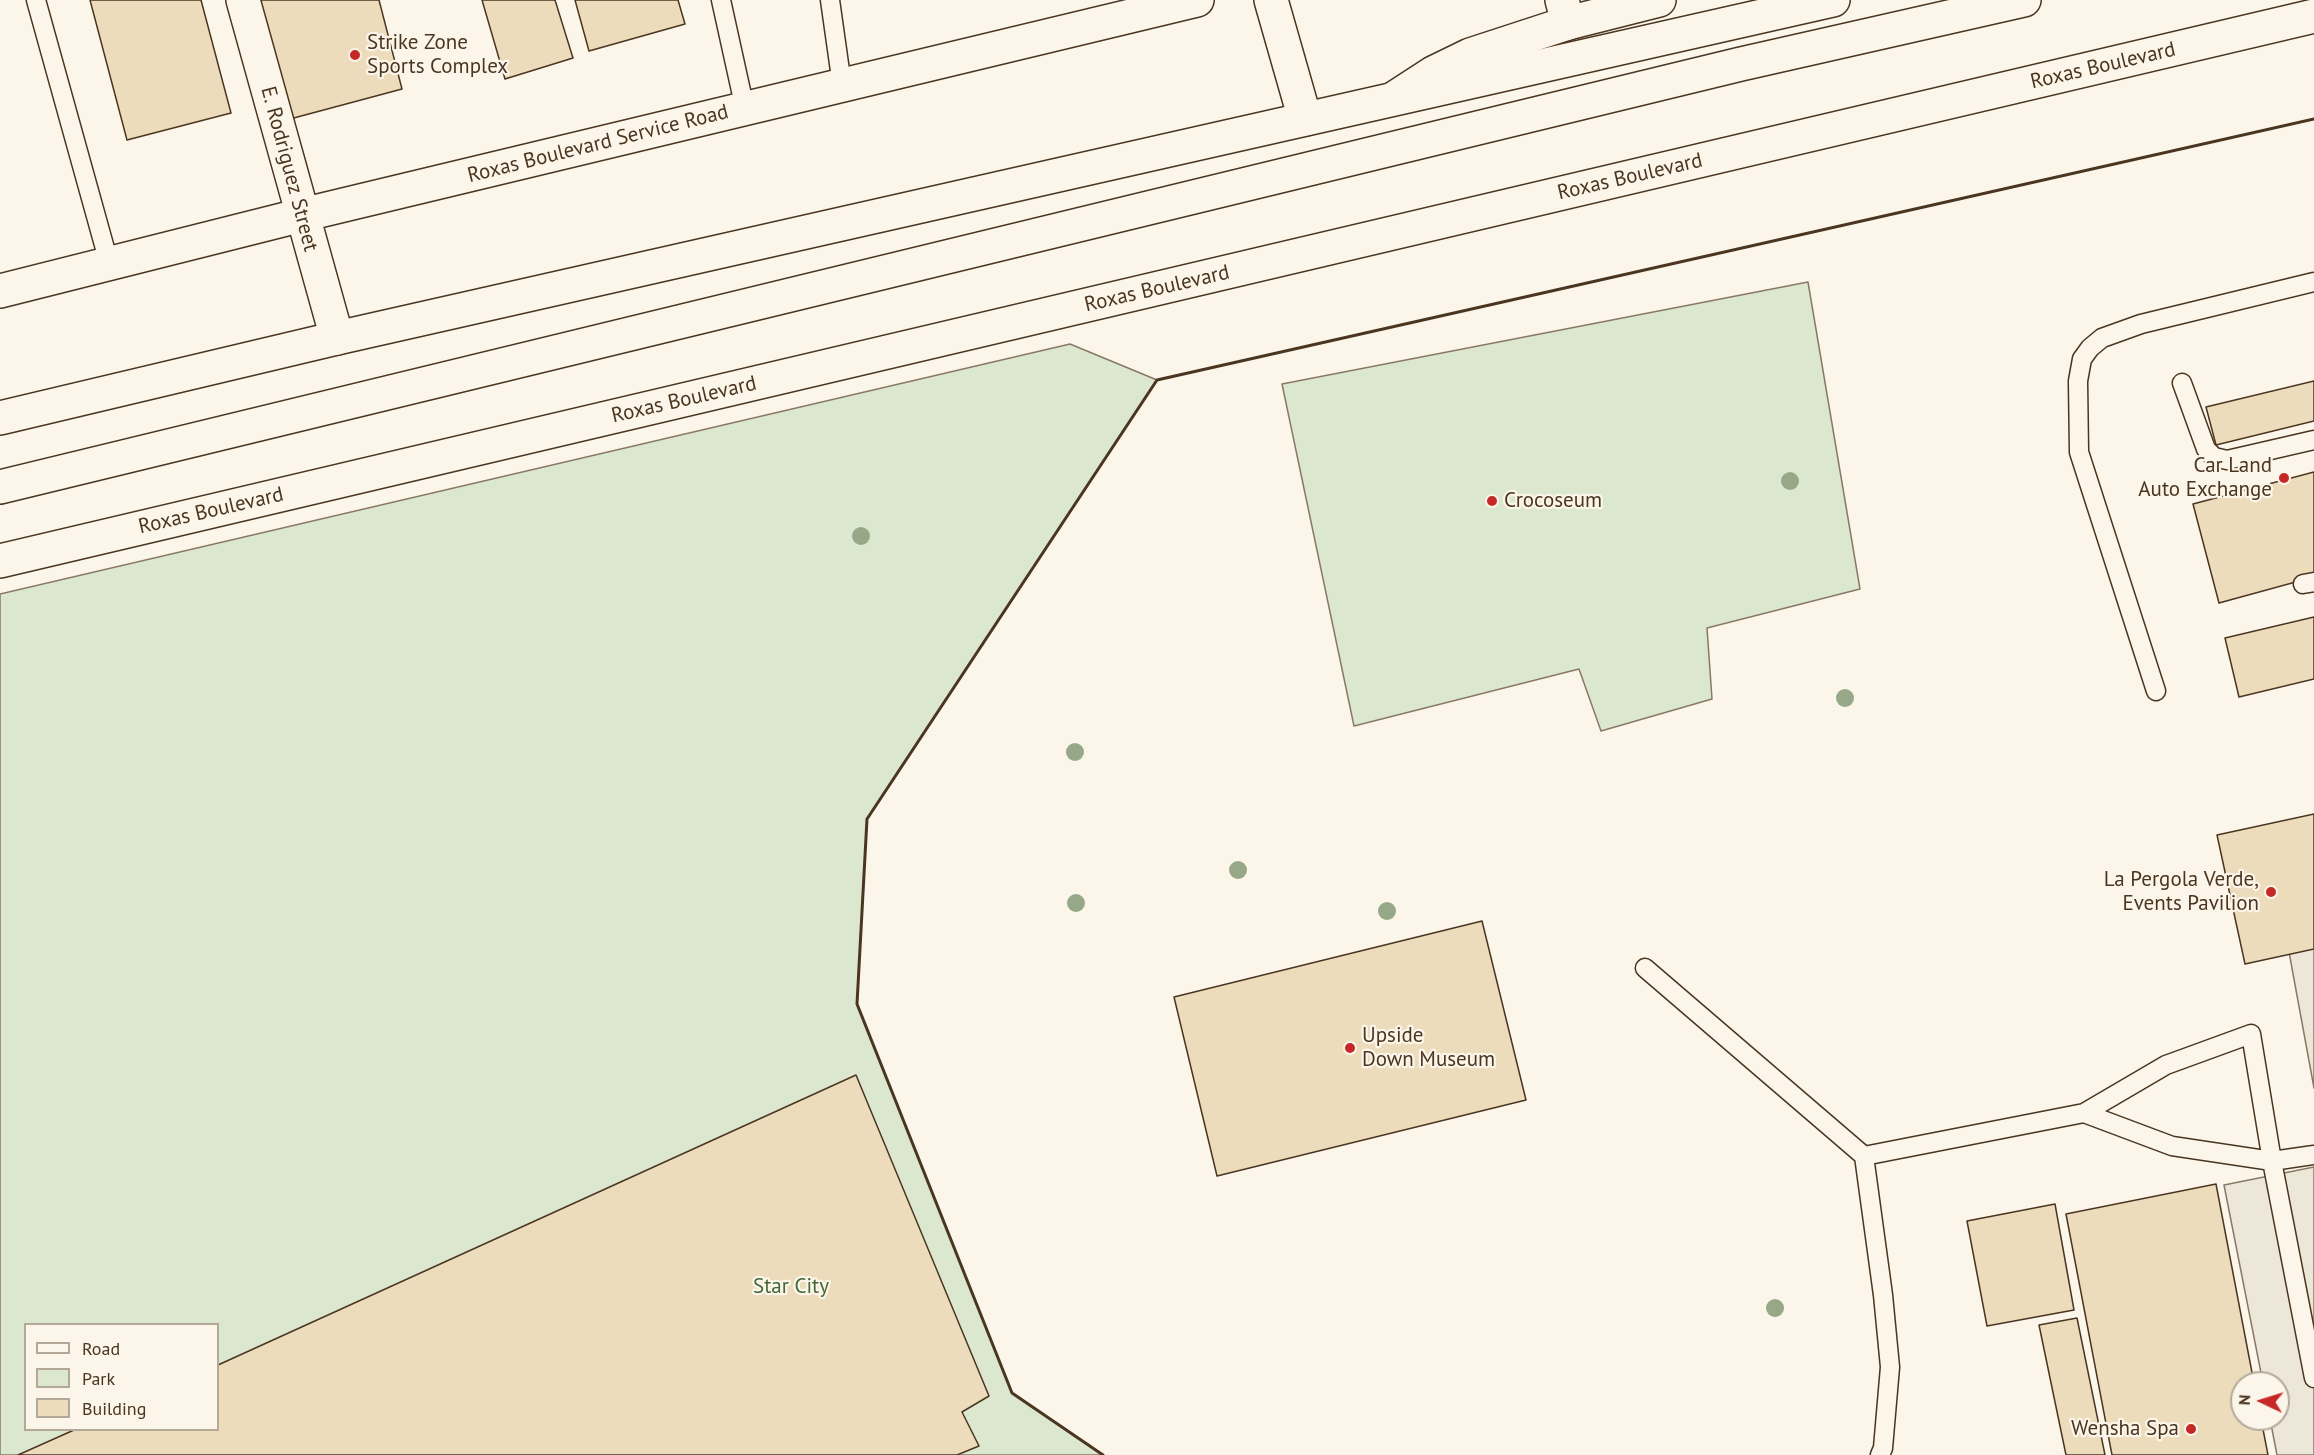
<!DOCTYPE html>
<style>
body{margin:0}
#map{position:relative;width:2314px;height:1455px;overflow:hidden;background:#fbf6e9;font-family:"PT Sans",sans-serif}
canvas{display:block}
.legend{position:absolute;left:24px;top:1323px;width:195px;height:108px;box-sizing:border-box;background:#fbf6e9;border:2px solid #b4a999;margin:0;padding:8px 10px;list-style:none;font-size:18px;color:#4a3520}
.legend li{display:flex;align-items:center;gap:12px;height:30px}
.legend b{width:30px;border:2px solid #b4a999}
.north{position:absolute;left:2230px;top:1371px;width:60px;height:60px;box-sizing:border-box;background:#fbf6e9;border:2px solid #b4a999;border-radius:50%;rotate:274deg;font-size:16px;font-weight:700;line-height:24px;text-align:center;color:#4a3520}
.north::after{content:'';display:block;margin:auto;width:21px;height:27px;background:#c62828;clip-path:polygon(50% 0,100% 100%,50% 72%,0 100%)}
</style>
<div id="map">
<canvas width="2314" height="1455"></canvas>
<ul class="legend">
<li><b style="height:8px;background:#fbf6e9"></b>Road</li>
<li><b style="height:16px;background:#dce7d0"></b>Park</li>
<li><b style="height:16px;background:#ecdcbc"></b>Building</li>
</ul>
<div class="north">N</div>
</div>
<script>
const c = document.querySelector('canvas').getContext('2d');
c.lineJoin = 'round';
function fill(path, color) {
  c.fillStyle = color;
  c.fill(path, 'evenodd');
}
function stroke(path, color, width, dash) {
  c.strokeStyle = color;
  c.lineWidth = width;
  c.lineCap = dash ? 'butt' : 'round';
  c.setLineDash(dash || []);
  c.stroke(path);
}
function label(font, color, halo, rows, align = 'center') {
  c.font = font + ' "PT Sans",sans-serif';
  c.lineWidth = 4.5;
  c.setLineDash([]);
  c.textBaseline = 'middle';
  c.strokeStyle = halo;
  c.fillStyle = color;
  for (const [text, x, y, turn = 0] of rows) {
    c.save();
    c.translate(x, y);
    c.rotate((+turn || 0) * Math.PI / 180);
    c.textAlign = isNaN(turn) ? turn : align;
    if (halo) c.strokeText(text, 0, 0);
    c.fillText(text, 0, 0);
    c.restore();
  }
}
const green = new Path2D(`
 M1808,282L1860,589L1707,628L1712,699L1601,731L1579,669L1354,726L1282,384Z
 M1070,344L1157,380L867,819L857,1004L1012,1393L1103,1455H0V594ZM26,1324H218V1430H26Z`);
const parking = new Path2D(`
 M2314,947V1088L2289,952Z
 M2314,1167V1455H2277L2270,1419H2278V1383H2263L2224,1185Z`);
const building = new Path2D(`
 M90,0H201L231,113L127,140Z
 M258,0H379L402,89L290,119Z
 M482,0H555L573,58L505,79Z
 M575,0H678L685,24L589,51Z
 M2314,381V421L2216,445L2206,407Z
 M2314,472V577L2219,603L2193,504Z
 M2314,617V679L2239,697L2225,638Z
 M2314,814V949L2245,964L2217,835Z
 M1482,921L1526,1100L1217,1176L1174,997Z
 M856,1075L989,1396L962,1412L979,1446L957,1455H18L74,1430H218V1365Z
 M2216,1184L2254,1383H2242V1419H2261L2268,1455H2112L2066,1214Z
 M2055,1204L2074,1310L1987,1326L1967,1221Z
 M2077,1318L2105,1455H2066L2039,1325Z`);
const lane = new Path2D(`
 M36,0L109,263
 M721,0L745,109
 M830,0L842,85
 M2182,383L2206,449L2214,457L2227,460L2314,440
 M2303,584L2314,582
 M2156,691L2079,452L2078,381L2082,359L2090,348L2102,338L2141,324L2314,282
 M1645,968L1864,1156L2084,1113L2166,1065L2251,1034L2272,1161L2314,1378
 M2084,1113L2172,1146L2272,1161L2314,1155
 M1864,1156L1883,1295L1890,1367L1883,1448L1880,1455`);
const street = new Path2D(`
 M243,0L337,338
 M1271,0L1305,119
 M1562,0L1568,23
 M0,291L302,215L1197,0`);
const primary = new Path2D(`
 M1396,97L1433,73L1470,55L1568,23L1659,0
 M0,561L2314,16`);
const highway = new Path2D(`
 M0,418L337,338L1833,0
 M0,487L1741,64L2024,0`);
const wall = new Path2D(`
 M1103,1455L1012,1393L857,1004L867,819L1157,380L2314,119`);
const trees = [
 [1790,481],
 [861,536],
 [1845,698],
 [1075,752],
 [1238,870],
 [1076,903],
 [1387,911],
 [1775,1308]
];
const markers = [
 [355,55,6,"#c62828"],
 [2284,478,6,"#c62828"],
 [1492,501,6,"#c62828"],
 [2271,892,6,"#c62828"],
 [1350,1048,6,"#c62828"],
 [2191,1429,6,"#c62828"]
];
const poiNames = [
 ["Strike Zone",367,43],
 ["Sports Complex",367,67],
 ["Car Land",2272,466,"right"],
 ["Auto Exchange",2272,490,"right"],
 ["Crocoseum",1504,501],
 ["La Pergola Verde,",2259,880,"right"],
 ["Events Pavilion",2259,904,"right"],
 ["Upside",1362,1036],
 ["Down Museum",1362,1060],
 ["Wensha Spa",2179,1429,"right"]
];
const streetNames = [
 ["Roxas Boulevard",2103,66,-13],
 ["Roxas Boulevard Service Road",598,144,-14],
 ["E. Rodriguez Street",289,169,75],
 ["Roxas Boulevard",1630,177,-13],
 ["Roxas Boulevard",1157,289,-13],
 ["Roxas Boulevard",684,400,-13],
 ["Roxas Boulevard",211,511,-13]
];
const parkNames = [
 ["Star City",791,1287]
];
fill(green, '#dce7d0');
stroke(green, '#887966', 1.5);
fill(parking, '#ede7d9');
stroke(parking, '#887966', 1.5);
fill(building, '#ecdcbc');
stroke(building, '#4a3520', 1.5);
stroke(lane, '#4a3520', 21);
stroke(street, '#4a3520', 36);
stroke(primary, '#4a3520', 36);
stroke(highway, '#4a3520', 36);
stroke(lane, '#fbf6e9', 18);
stroke(street, '#fbf6e9', 33);
stroke(primary, '#fbf6e9', 33);
stroke(highway, '#fbf6e9', 33);
stroke(wall, '#4a3520', 3);
c.fillStyle = '#96a887';
for (const [x, y] of trees) {
  c.beginPath();
  c.arc(x, y, 9, 0, 2 * Math.PI);
  c.fill();
}
for (const [x, y, r, color] of markers) {
  const dot = new Path2D();
  dot.arc(x, y, r, 0, 2 * Math.PI);
  c.fillStyle = color;
  c.fill(dot);
  stroke(dot, '#fbf6e9', 2);
}
label('21px', '#4a3520', '#fbf6e9', poiNames, 'left');
label('21px', '#4a3520', '#fbf6e9', streetNames);
label('21px', '#436837', '#fbf6e9', parkNames);
</script>
